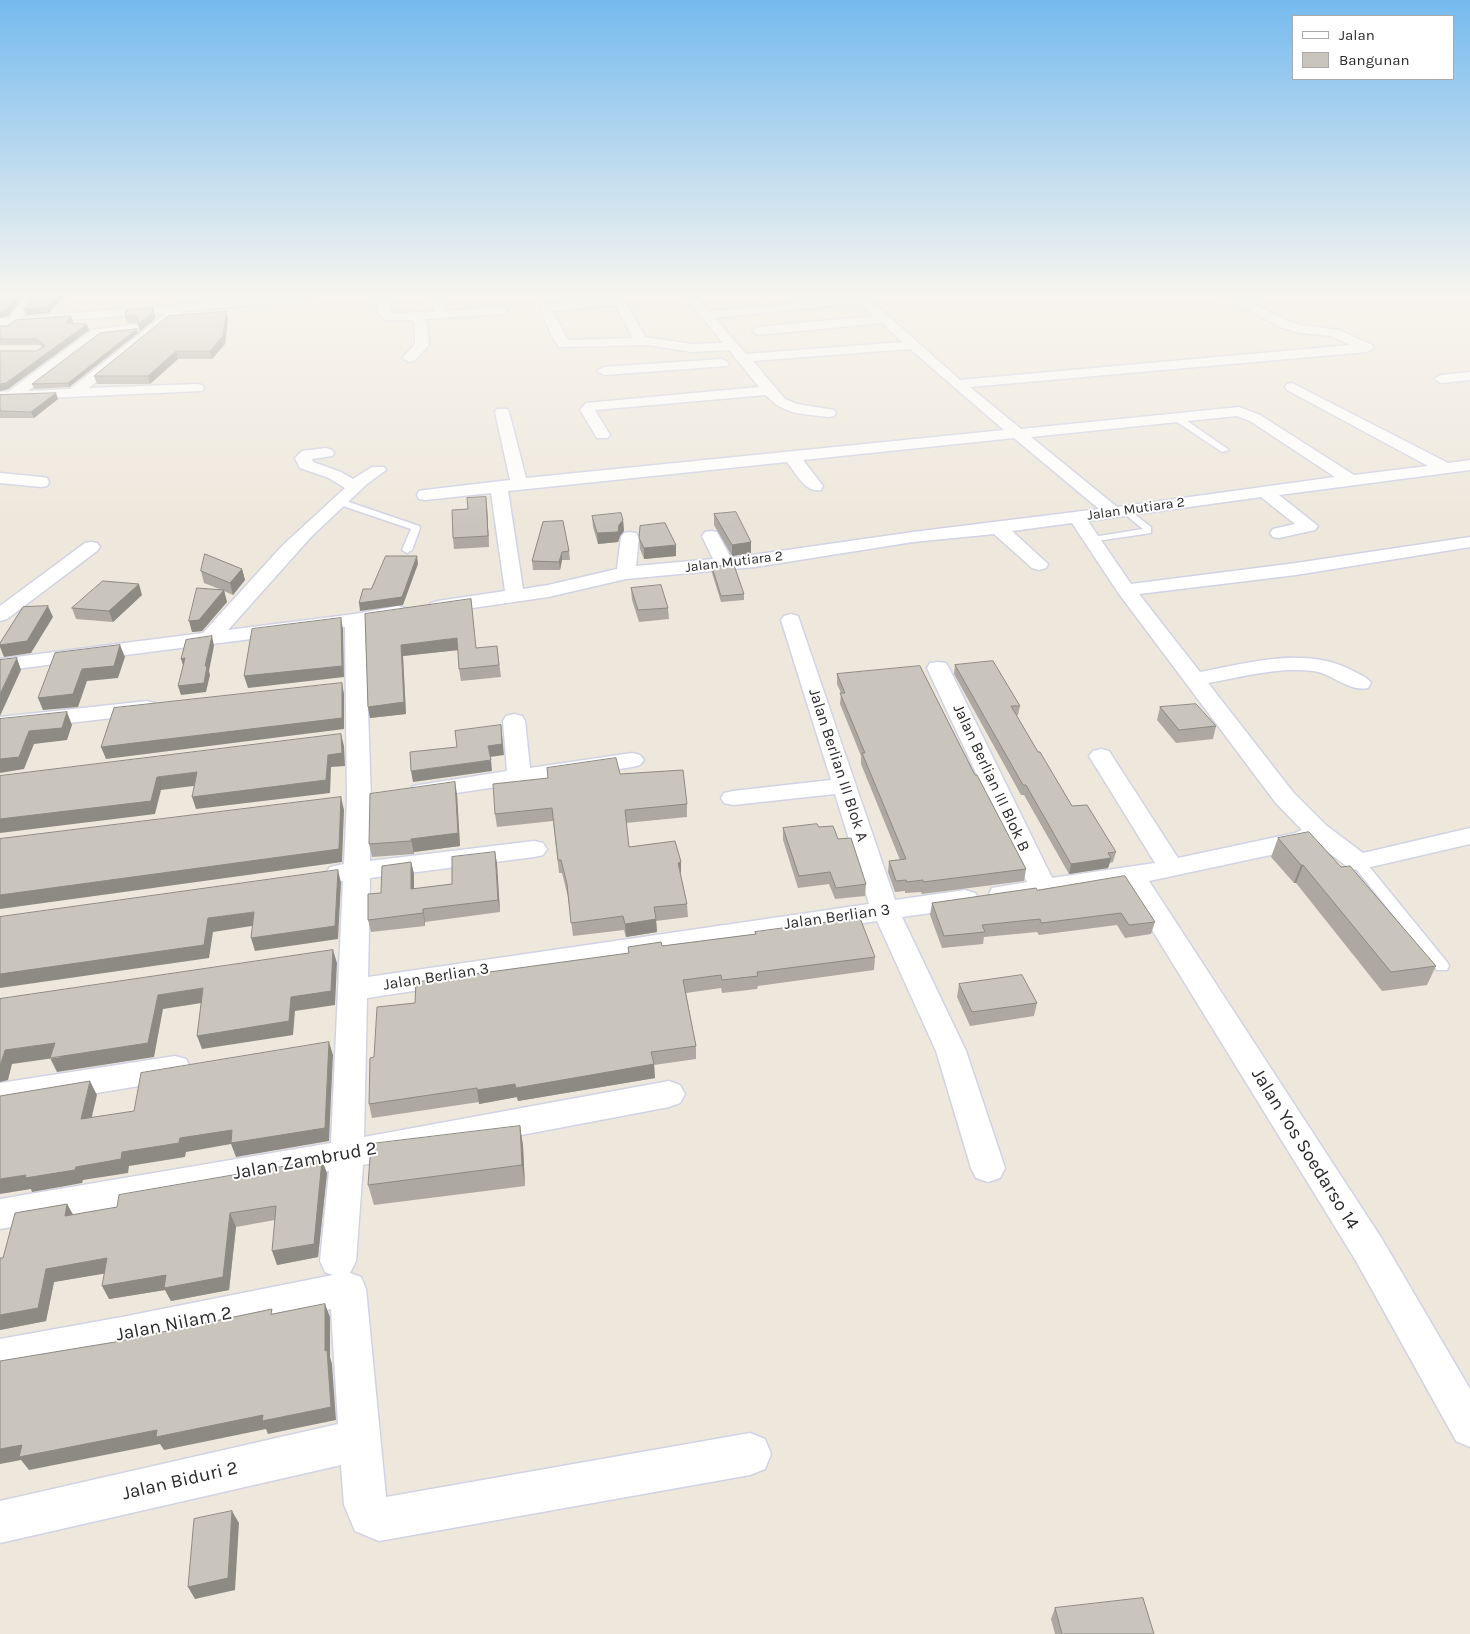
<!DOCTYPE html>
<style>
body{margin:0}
#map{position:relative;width:1470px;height:1634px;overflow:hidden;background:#eee8dc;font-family:Karla,sans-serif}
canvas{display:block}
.legend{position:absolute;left:1292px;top:15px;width:162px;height:65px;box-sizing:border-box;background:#fff;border:1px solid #aaa;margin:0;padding:6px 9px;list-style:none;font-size:15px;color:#2b2b2b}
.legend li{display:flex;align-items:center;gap:10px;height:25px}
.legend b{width:25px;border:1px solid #aaa}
</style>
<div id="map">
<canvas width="1470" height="1634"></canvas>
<ul class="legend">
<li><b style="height:6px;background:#fff"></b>Jalan</li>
<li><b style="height:14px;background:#c9c5bc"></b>Bangunan</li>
</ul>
</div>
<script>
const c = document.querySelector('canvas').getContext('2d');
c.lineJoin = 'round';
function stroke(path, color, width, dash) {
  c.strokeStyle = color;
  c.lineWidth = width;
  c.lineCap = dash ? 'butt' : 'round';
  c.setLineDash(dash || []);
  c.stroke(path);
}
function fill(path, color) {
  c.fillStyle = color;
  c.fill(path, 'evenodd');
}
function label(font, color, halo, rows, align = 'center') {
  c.font = font + ' Karla,sans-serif';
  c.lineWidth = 4;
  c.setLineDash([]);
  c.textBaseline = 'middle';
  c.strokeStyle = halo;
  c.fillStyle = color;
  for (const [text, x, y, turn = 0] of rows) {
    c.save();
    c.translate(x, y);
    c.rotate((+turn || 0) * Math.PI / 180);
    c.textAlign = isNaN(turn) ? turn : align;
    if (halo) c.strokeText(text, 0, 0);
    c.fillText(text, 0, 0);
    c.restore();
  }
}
const service = new Path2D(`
 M1174,416H1180L1229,450L1222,452L1174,420Z
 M337,500H343L419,526L420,528L412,550L407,553L402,550L411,529L337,504Z
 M1125,507L1151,527V533L1090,542V538L1093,537L1143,529L1122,512L1121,510Z
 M1358,858L1363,859L1447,962L1449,966L1447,970H1437L1353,865L1351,862Z`);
const minor = new Path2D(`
 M25,296H37L22,317L279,296L312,297L306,301L182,311L89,388L197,384L202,385L204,388L202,391L0,400V392L9,391L92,330L134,324L138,325L140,328L138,331L101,336L28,391L70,389L166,313L17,324L8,330H0V318H9Z
 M375,296H387L392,313L434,312L428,296H440L446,311L502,306L508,310L502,314L425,319L427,324L429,345L414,361L409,362L402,358L415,344V324L412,320H385L378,312Z
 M684,296H696L709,311L866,296L960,380L1351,345L1331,336L1300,333L1280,327L1224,296H1239L1288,321L1301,325L1339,330L1372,345L1374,348L1367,352L970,387L1021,429L1239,407L1260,415L1354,475L1428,466L1287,390L1285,387L1287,384L1292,383L1448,463L1470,460V470L1279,495L1318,526L1315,530L1279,538L1273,537L1270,533L1273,529L1295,524L1261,497L1088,521L1131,584L1296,563L1470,537V547L1296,575L1139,594L1200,672C1250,663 1307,645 1355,672C1361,675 1367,677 1371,683L1368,688C1348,692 1332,673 1313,671C1277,667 1243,677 1208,683L1293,792L1327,826L1363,853L1470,828V844L1358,870L1349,868L1316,843L1303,848L1149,881L1382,1239L1470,1389V1447L1456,1441L1356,1261L1125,886L1002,903L992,900L989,894L992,888L1027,882L927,668L930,663L938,662L946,663L949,668L1052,878L1155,863L1089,756L1093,751L1101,749L1109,751L1178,858L1295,833L1302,830L1275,802L1119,594L1072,523L1012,531L1048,564L1046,568L1039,570L1032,568L994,534L913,542L755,567L626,579L548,597L438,613L431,611L428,607L431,603L438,601L505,591L491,493L425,500L419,499L417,495L419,491L425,490L510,480L495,412L497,409H507L509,412L526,478L1004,430L910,349L753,361L785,399L797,404L834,410L836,413L834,416L829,417C804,414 783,415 766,395L595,410L610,435L607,438H597L580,410L586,403L759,387L729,350L692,352L647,345L559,347L552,337L540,308L546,304L620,298L628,306L645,337L692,344L723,343ZM860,303L874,316L758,327L752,331L758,335L882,323L902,342L746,354L715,318ZM613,305L617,308L633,338L568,340L553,311ZM1237,416L1250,421L1335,477L1117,507L1031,437ZM1014,438L1099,509L913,532L731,558L717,532L711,531L705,532L702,536L713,559L636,566L639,537L636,533L630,532L624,533L621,537L617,569L548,585L523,589L508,491L787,462C796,473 805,493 821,490L823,486L803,460Z
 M722,359L729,363L727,366L604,375L597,371L604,367Z
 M1470,372V380L1441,383L1434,379L1441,375Z
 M326,448L332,450L334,453L332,456L312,459L313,462L341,472L353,479L372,467H384L386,470L367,484L311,537L228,630L355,614L398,606L405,608L408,612L405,616L365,624L371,799L370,861L534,841L543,843L547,849L543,855L534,857L370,878L368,977L869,904L835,794L733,805L724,803L721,798L724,793L733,791L831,780L781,620L784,616L791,614L798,616L895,900L965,890L975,893L979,899L975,905L965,908L902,917L966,1051L1005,1168L1000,1178L988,1182L976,1178L971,1168L936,1051L877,921L367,998L364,1137L669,1081L680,1085L685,1094L680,1103L669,1107L363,1165L356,1261L350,1273L361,1277L366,1289L386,1497L750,1433L765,1439L771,1454L765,1469L750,1475L379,1541L355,1531L344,1505L341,1465L0,1543V1501L338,1424L331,1309L122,1353L0,1375V1339L122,1317L333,1275L325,1272L320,1261L329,1171L0,1229V1199L331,1143L343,881L330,879L326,873L330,867L344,864L347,799L345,627L0,671V659L203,633L282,546L345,488L329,478L300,468L295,458L302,451Z
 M0,473L41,477L47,478L49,482L47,486L41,487L0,483Z
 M91,542L97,543L100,547L97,551L7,619L0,621V606L85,543Z
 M147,701L155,703L158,708L155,713L0,731V717Z
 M514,714L522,716L525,721L530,768L632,753L640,755L644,760L640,765L632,767L422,798L413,796L410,791L413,786L507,771L503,721L506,716Z
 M175,1056L186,1059L191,1068L186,1077L175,1080L0,1109V1083Z`);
const wall = new Path2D(`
 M71,316L73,322L72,324L89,330L8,389L0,391V351H36L42,347L39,345H0V326H7Z
 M125,316H155L154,320L140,331L138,323H127Z
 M228,319L225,344L212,359H178L150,384H97L94,376Z
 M138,333L69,387L34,389L32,384Z
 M0,395L58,399L34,418H0Z
 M487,507L489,547L454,549L453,538Z
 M714,514L751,542V553L732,556L714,525Z
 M592,516L623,520L624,531L620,536L618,542L598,544L593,527Z
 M543,522L569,551L570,560H562L560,570H533L532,561Z
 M639,538L676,556L644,559L640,549Z
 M712,567L744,594V600L721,602L712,573Z
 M242,569L245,580L233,595L224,591L227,602L202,631L192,632L222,590L204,583L201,571Z
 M631,588L668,608L669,619L639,622L632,600Z
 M142,595L113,622L76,619L72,608Z
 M365,614L477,648L497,646L501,677L461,681L459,669L458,650L403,656L406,714L370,718L368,707Z
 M955,665L1020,706L1018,715H1016L1038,752L1072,806L1116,852L1113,862L1110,863L1108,868L1069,874L1024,795H1021L954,674Z
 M837,674L975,775L1026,869L1024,881L922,894L921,892L905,893V891L895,892L888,872L889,861L900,860L861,764V756L840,704L841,693L837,684Z
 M1160,707L1216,726L1213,739L1176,743L1157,720Z
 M547,768L620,774L687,804V817L626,823L629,847L681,876L687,904L688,917L656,921L657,932L626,937L624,930L573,936L568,897L562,873H559L553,821L497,827L495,814L548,778Z
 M457,794L460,846L414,852V854L372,857L369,844Z
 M819,827L838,839L866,884L865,896L835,899L829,884L798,888L783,840V828Z
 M1278,838L1341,867L1436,966L1427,985L1382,991L1296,883H1294L1271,857Z
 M495,852L497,864L500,912L425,922V926L371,932L368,920L381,893L411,862L414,874V889L452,884Z
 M1037,890L1155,922L1151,934L1125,938L1117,925L1039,935L1037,932L984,937L983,944L942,948L930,915L932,903Z
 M755,932L875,957L874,970L758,986L757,989L722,993L721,988L686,993L696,1046V1059L654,1065L655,1078L518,1101L517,1097L479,1104V1102L372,1118L369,1104L374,1057L415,1003L629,954L628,947L662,946L755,934Z
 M959,984L1037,1003L1034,1016L970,1026L957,997Z
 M520,1126L523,1146L525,1186L374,1205L368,1185Z
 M327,1173L318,1257L277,1265L275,1220L236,1227L229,1290L171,1301L165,1290L109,1299L104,1273L54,1282L46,1321L0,1330V1258H3L67,1204L73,1215Z
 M1055,1608L1154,1634H1055L1051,1619Z`);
const shadedWall = new Path2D(`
 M18,296H24L8,316L0,318V312Z
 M58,296H65L49,313L26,315L24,309Z
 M153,308L155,316L154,320L140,331L138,324Z
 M226,312L228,319L225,344L212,359L210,351Z
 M71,316L73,322L68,329L66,323Z
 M87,324L89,330L8,389L0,391V384Z
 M137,329L138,333L69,387L68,383Z
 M176,351L178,359L150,384L148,376Z
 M56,393L58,399L34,418L31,412Z
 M486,497L487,507L489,547L488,536Z
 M623,520L624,531L620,536L618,542L598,544L597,533L619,525Z
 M751,542V553L732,556V545Z
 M676,545V556L644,559V548Z
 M562,552V560L560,570L559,562Z
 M417,556L418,564L403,605L360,611L359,603Z
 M242,569L245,580L233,595L230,583Z
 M139,584L142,595L113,622L109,611Z
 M224,590L227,602L202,631L192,632L189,621Z
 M48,606L53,617L31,653L4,657L0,647V645Z
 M341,618L343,629L344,677L248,688L244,676Z
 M212,636L214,646L209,671L210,675L206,692L181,695L178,686L205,666Z
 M457,638L459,650L403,656L406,714L370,718L368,707L401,645Z
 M120,645L125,657L118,678L87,681L78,707L43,710L38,698Z
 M17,658L21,670L0,716V694Z
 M185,658L184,668L181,659Z
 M342,683L344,694V729L106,759L101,747Z
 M67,712L72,725L67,740L34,744L24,769L0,773V759L29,731Z
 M501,725L504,755L490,757L488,746Z
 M341,734L344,746L345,766L331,767L330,793L196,809L192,797L328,755Z
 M491,760L492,771L413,782L411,771Z
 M197,772L201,785L161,790L155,814L0,833V819L157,777Z
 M455,782L457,794L460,846L414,852V854L411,839Z
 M341,797L344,810L342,862L0,909V895Z
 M495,852L497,864L500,912L498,900Z
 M1111,858L1108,868L1069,874L1071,864Z
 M411,862L414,874V901L411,889Z
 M681,862V875L678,863Z
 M1301,865H1303L1296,883H1294Z
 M338,870L341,883L338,939L255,951L251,938Z
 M423,909L425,922V926L423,913Z
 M254,912L258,925L213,932L209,958L0,988V974L208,918Z
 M656,919L657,932L626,937L625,924Z
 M333,950L337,963L335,1005L295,1011L293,1035L202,1049L197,1036L291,997Z
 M203,988L208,1002L163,1009L154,1057L57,1072L50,1058L158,995Z
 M329,1042L333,1055L329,1141L236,1157L231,1144L186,1152L185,1157L129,1166L128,1173L83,1180L82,1183L32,1192L31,1189L0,1194V1179L76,1167L122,1152L180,1138Z
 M55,1043L61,1057L12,1064L8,1080L0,1082V1066L5,1050Z
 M654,1064L655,1078L518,1101L517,1097L479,1104L477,1090L515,1084Z
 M90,1081L97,1095L88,1133L81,1119Z
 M520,1126L523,1146L525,1186L522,1165Z
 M322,1160L327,1173L318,1257L277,1265L272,1251Z
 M67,1204L75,1218L65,1216Z
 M230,1213L236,1227L229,1290L171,1301L165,1290L109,1299L102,1286Z
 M107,1258L114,1272L54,1282L46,1321L0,1330V1315L46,1269Z
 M325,1304L330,1317V1357L332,1364L336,1420L268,1434L266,1429L164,1450L160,1444L29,1470L21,1460L0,1464V1449L325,1351Z
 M232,1511L239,1523L235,1590L195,1599L188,1587Z`);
const building = new Path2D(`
 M0,296H18L6,310L0,312Z
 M33,296H58L47,307L24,309Z
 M153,308L152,313L138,324L139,320L136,316H125L126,310Z
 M226,312L223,336L210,351H176L148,376H94L168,316Z
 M71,316L66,323L87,324L6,383L0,384V351H36L45,346L37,339H0V326H7L16,320Z
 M137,329L68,383L32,384L100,333Z
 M56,393L31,412L0,411V395Z
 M486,497L488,536L453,538L452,510L468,509L467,498Z
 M736,512L751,542L732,545L714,514Z
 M621,513L623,520L619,525L618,532L597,533L592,516Z
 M563,521L569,551L562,552L559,562L532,561L543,522Z
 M665,523L676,545L644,548L639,538L640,526Z
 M205,554L242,569L230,583L201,571Z
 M386,556H417L402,597L359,603L363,589H371Z
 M734,565L744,594L721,596L712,567Z
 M103,581L139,584L109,611L72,608Z
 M661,585L668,608L638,610L631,588Z
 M197,588L224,590L199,620L189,621Z
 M471,599L476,648L497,646L499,665L459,669L457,638L401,645L404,702L368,707L365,614Z
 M48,606L27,641L0,645V643L23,607Z
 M341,618L342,666L244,676L252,629Z
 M212,636L205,666H207L204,683L178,686L185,658L181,659L186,640Z
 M120,645L114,666L82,669L73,694L38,698L55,653Z
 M17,658L0,694V660Z
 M993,661L1020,706H1011L1038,752H1040L1072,806L1087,805L1116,852L1108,853L1111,858L1071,864L1026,785H1023L955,665Z
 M920,666L975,775H977L1026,869L923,882V880L907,882L906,880L896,881L889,861L906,859L862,753H865L840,693H845L837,674Z
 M342,683V718L101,747L114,708Z
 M1196,704L1216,726L1179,730L1160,707Z
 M67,712L62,728L29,731L19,757L0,759V719Z
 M501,725L502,744L488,746L491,760L411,771L410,752L457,747L455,731Z
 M341,734L342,753L328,755L326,780L192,797L197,772L157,777L151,801L0,819V776Z
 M616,758L620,774L683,770L687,804L625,810L629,847L675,841L681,862L678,863L687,904L654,907L656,919L625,924L623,916L571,923L567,884L561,860H558L552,808L495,814L493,784L548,778L547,768Z
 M455,782L458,833L411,839V841L369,844L370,794Z
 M341,797L339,849L0,895V839Z
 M817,824L819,827L833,826L838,839L851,838L866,884L836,888L830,872L799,876L783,828Z
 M1309,832L1341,867L1350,866L1436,966L1391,972L1303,865H1301L1278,838Z
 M495,852L498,900L423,909V913L368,920V894L381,893L382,866L411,862V889L452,884V857Z
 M338,870L335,926L251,938L254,912L208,918L204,945L0,974V917Z
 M1125,876L1155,922L1129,925L1121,913L1041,923L1040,919L982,925L985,932L944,936L932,903L1036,888L1037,890Z
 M860,918L875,957L757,972L758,976L722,980L721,975L683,980L696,1046L651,1052L654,1064L516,1088L515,1084L477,1090V1088L369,1104L370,1058L374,1057L377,1007L415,1003L416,982L629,953L628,947L661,942L662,946L756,934L755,932Z
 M333,950L331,991L291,997L289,1021L197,1036L203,988L158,995L148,1043L50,1058L55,1043L5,1050L0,1066V999Z
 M1022,975L1037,1003L972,1012L959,984Z
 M329,1042L325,1128L231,1143L232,1130L180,1138L179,1143L122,1152L121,1159L76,1167L75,1170L25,1178L26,1175L0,1179V1096L90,1081L81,1119L134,1111L141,1073Z
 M520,1126L522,1165L368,1185L371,1144Z
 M322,1160L314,1244L272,1251L276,1206L230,1213L223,1277L164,1288L166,1275L102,1286L107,1258L46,1269L38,1308L0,1315V1258H3L15,1213L67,1204L65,1216L117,1207L119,1195Z
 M325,1304V1351L327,1350L331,1407L262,1421L263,1415L156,1437L157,1430L19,1457L22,1445L0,1449V1361L115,1342L272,1309L271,1314Z
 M232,1511L228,1578L188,1587L194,1519Z
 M1143,1598L1154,1634H1062L1055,1608Z`);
const farStreetnames = [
 ["Jalan Mutiara 2",1136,509,-8],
 ["Jalan Mutiara 2",734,562,-7]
];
const streetNames = [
 ["Jalan Berlian III Blok A",838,765,72],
 ["Jalan Berlian III Blok B",991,778,65],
 ["Jalan Berlian 3",837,917,-8],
 ["Jalan Berlian 3",436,977,-9]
];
const nearStreetnames = [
 ["Jalan Yos Soedarso 14",1305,1149,58],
 ["Jalan Zambrud 2",305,1161,-10],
 ["Jalan Nilam 2",174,1324,-11],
 ["Jalan Biduri 2",180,1481,-13]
];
stroke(service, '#d1d3e5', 3);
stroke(minor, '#d1d3e5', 3);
fill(service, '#fff');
fill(minor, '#fff');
fill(wall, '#ada9a2');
fill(shadedWall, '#8d8a84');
fill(building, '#c9c5bc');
stroke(building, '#8d8a84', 1);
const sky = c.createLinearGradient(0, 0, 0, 525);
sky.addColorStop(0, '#75baee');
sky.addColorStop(0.56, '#f7f5ef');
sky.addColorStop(1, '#f7f5ef00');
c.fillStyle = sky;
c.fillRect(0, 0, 1470, 525);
label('14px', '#2b2b2b', '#fff', farStreetnames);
label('16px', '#2b2b2b', '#fff', streetNames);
label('19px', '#2b2b2b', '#fff', nearStreetnames);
</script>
